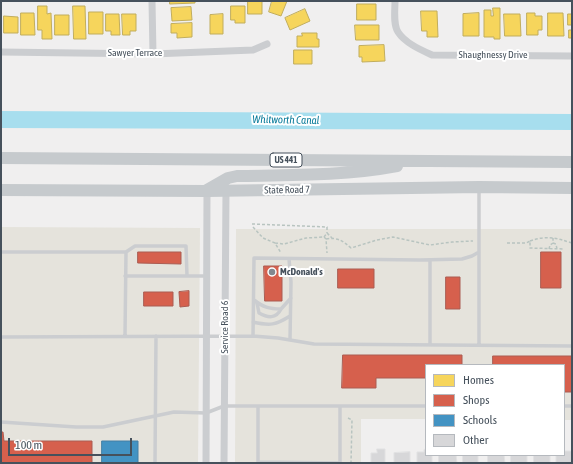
<!DOCTYPE html>
<style>
body{margin:0}
#map{position:relative;width:573px;height:464px;overflow:hidden;background:#f0efef;font-family:"Asap Condensed",sans-serif}
canvas{display:block}
.frame{position:absolute;inset:0;border:2px solid #46515c;pointer-events:none}
.legend{position:absolute;left:425px;top:364px;width:140px;height:92px;box-sizing:border-box;background:#fff;border:1px solid #b5b9be;margin:0;padding:5px 7px;list-style:none;font-size:12px;color:#46515c}
.legend li{display:flex;align-items:center;gap:8px;height:20px}
.legend b{width:20px;border:1px solid #b5b9be}
.scale{position:absolute;left:8px;top:438px;width:124px;height:18px;box-sizing:border-box;border:2px solid #46515c;border-top:0;padding-left:5px;font-size:12px;line-height:14px;white-space:nowrap;color:#46515c;-webkit-text-stroke:3px #fff;paint-order:stroke}
</style>
<div id="map">
<canvas width="573" height="464"></canvas>
<div class="frame"></div>
<ul class="legend">
<li><b style="height:11px;background:#f6d55c"></b>Homes</li>
<li><b style="height:11px;background:#d6604d"></b>Shops</li>
<li><b style="height:11px;background:#4393c3"></b>Schools</li>
<li><b style="height:11px;background:#d7d7d9"></b>Other</li>
</ul>
<div class="scale">100 m</div>
</div>
<script>
const c = document.querySelector('canvas').getContext('2d');
c.lineJoin = 'round';
function fill(path, color) {
  c.fillStyle = color;
  c.fill(path, 'evenodd');
}
function stroke(path, color, width, dash) {
  c.strokeStyle = color;
  c.lineWidth = width;
  c.lineCap = dash ? 'butt' : 'round';
  c.setLineDash(dash || []);
  c.stroke(path);
}
function label(font, color, halo, rows, align = 'center') {
  c.font = font + ' "Asap Condensed",sans-serif';
  c.lineWidth = 4;
  c.setLineDash([]);
  c.textBaseline = 'middle';
  c.strokeStyle = halo;
  c.fillStyle = color;
  for (const [text, x, y, turn = 0] of rows) {
    c.save();
    c.translate(x, y);
    c.rotate((+turn || 0) * Math.PI / 180);
    c.textAlign = isNaN(turn) ? turn : align;
    if (halo) c.strokeText(text, 0, 0);
    c.fillText(text, 0, 0);
    c.restore();
  }
}
const commercial = new Path2D(`
 M1,227L200,228L198,463H1Z
 M236,229H572V420H564V365H426V419H361V463H235Z`);
const water = new Path2D(`
 M1,111L572,114V130L1,128Z`);
const homes = new Path2D(`
 M170,1H195V3L170,4Z
 M248,1H262V14H248Z
 M272,1H287L281,16L269,12Z
 M357,4H376V20H357Z
 M38,6H47V14L51,13L52,39H42V30H38Z
 M73,6H85L86,39H74Z
 M231,6H245V23H235V20H231Z
 M191,7L192,20L172,21L171,8Z
 M493,8H500V39H494V37H484V10H491V16H493Z
 M305,9L310,21L290,30L285,18Z
 M421,11H437L438,37H427V31H422Z
 M89,12H103V34H89Z
 M21,13H34L35,35H21Z
 M479,13V36H463V14Z
 M527,13H535V16H542V30H538V35H527Z
 M548,13H563L564,36H548Z
 M106,14H119L120,35H111V31H106Z
 M122,14H136V31H130V35H123Z
 M223,14V34H210V15Z
 M504,14H520L521,36H505Z
 M568,14H572V25H568Z
 M55,15H69V35H55Z
 M4,16L18,17V33H4Z
 M192,23V37L177,38V33H171V24Z
 M355,25H379V40H356Z
 M569,30H572V38H569Z
 M302,33H317V39H319V47H297V36H302Z
 M384,45L385,61L362,62V57H359V46Z
 M294,50H312V64H294Z`);
const shops = new Path2D(`
 M138,252H181V264L138,263Z
 M541,252H561V288H541Z
 M264,266H282V301H265Z
 M338,269H374V288H338Z
 M446,277H460V309H446Z
 M189,291V306L180,307L179,292Z
 M144,292H173V306H144Z
 M343,355H462V365H426V378H376V388H342Z
 M493,356H572V392H564V365H493Z
 M1,432H3L4,441H92V463H1Z`);
const schools = new Path2D(`
 M102,441H138V463H102Z`);
const building = new Path2D(`
 M377,449H385V463H371V453H377Z
 M426,449V455H432V463H417V452H424V450Z
 M564,451H572V463H556V455H564Z
 M410,452V463H394V453Z
 M439,455H456L457,463H439Z
 M463,455H478V463H463Z
 M488,455H504L505,463H488Z
 M511,455H527V463H511Z
 M534,455H550V463H534Z`);
const path = new Path2D(`
 M252,224L327,227V233
 M253,227L263,238L275,243L281,253
 M324,237L327,233L332,238
 M326,239C338,237 343,241 351,248L377,240L393,237L430,245L452,242L473,241
 M530,241C547,235 556,238 572,243
 M275,243L284,244L306,238L324,237L326,239L327,253
 M507,243H526L530,241V248L564,249
 M553,243L556,244L557,249
 M549,249L550,245L553,243V238
 M348,418L352,420L351,463`);
const service = new Path2D(`
 M1,252H126L125,336
 M126,252L135,246H186L187,276
 M289,259L291,282L290,340
 M125,276H206
 M254,300C263,307 269,309 281,309L291,298
 M257,303L259,313C268,318 276,319 281,309
 M253,322C270,326 276,325 290,316
 M253,336L254,258L420,260L462,259L472,256L479,252
 M1,337L253,336L278,338L314,344L572,346
 M430,345V260
 M479,345V190
 M258,406V462L340,463V406
 M564,406H572
 M1,422L76,427H103L174,412L206,413L224,406H426
 M155,463L156,336`);
const minor = new Path2D(`
 M152,1L153,54
 M395,1C395,10 393,24 398,32C405,43 421,50 432,55L572,56
 M1,52L153,54L253,50L267,44
 M206,463L207,191
 M224,463L226,190`);
const primary = new Path2D(`
 M1,158L572,162
 M1,190L207,191L479,187L572,188
 M207,190L228,178L237,176C291,175 344,176 397,166`);
const markers = [
 [272,272,4,"#82888f"]
];
const shields = [
 [286,160,32]
];
const shieldNames = [
 ["US 441",286,160]
];
const streetNames = [
 ["Sawyer Terrace",135,53],
 ["Shaughnessy Drive",493,55],
 ["State Road 7",287,190,-1],
 ["Service Road 6",225,327,-90]
];
const poiNames = [
 ["McDonald's",280,272]
];
const waterNames = [
 ["Whitworth Canal",286,120,1]
];
fill(commercial, '#e5e3dc');
fill(water, '#a7deee');
fill(homes, '#f6d55c');
stroke(homes, '#c1ad5c', 1);
fill(shops, '#d6604d');
stroke(shops, '#ab5c52', 1);
fill(schools, '#4393c3');
stroke(schools, '#447fa4', 1);
fill(building, '#d7d7d9');
stroke(building, '#e1e1e2', 1);
stroke(path, '#b8c4c0', 1.5, [3, 2]);
stroke(service, '#cbcdd0', 3.5);
stroke(minor, '#cbcdd0', 7);
stroke(primary, '#c6cacd', 12);
for (const [x, y, r, color] of markers) {
  const dot = new Path2D();
  dot.arc(x, y, r, 0, 2 * Math.PI);
  c.fillStyle = color;
  c.fill(dot);
  stroke(dot, '#fff', 1.5);
}
for (const [x, y, w] of shields) {
  const box = new Path2D();
  box.roundRect(x - w / 2, y - 7, w, 14, 3);
  c.fillStyle = '#fff';
  c.fill(box);
  stroke(box, '#46515c', 1);
}
label('bold 9px', '#46515c', null, shieldNames);
label('10px', '#46515c', '#fff', streetNames);
label('bold 10px', '#46515c', '#fff', poiNames, 'left');
label('italic 11px', '#0b7c9b', '#fff', waterNames);
</script>
